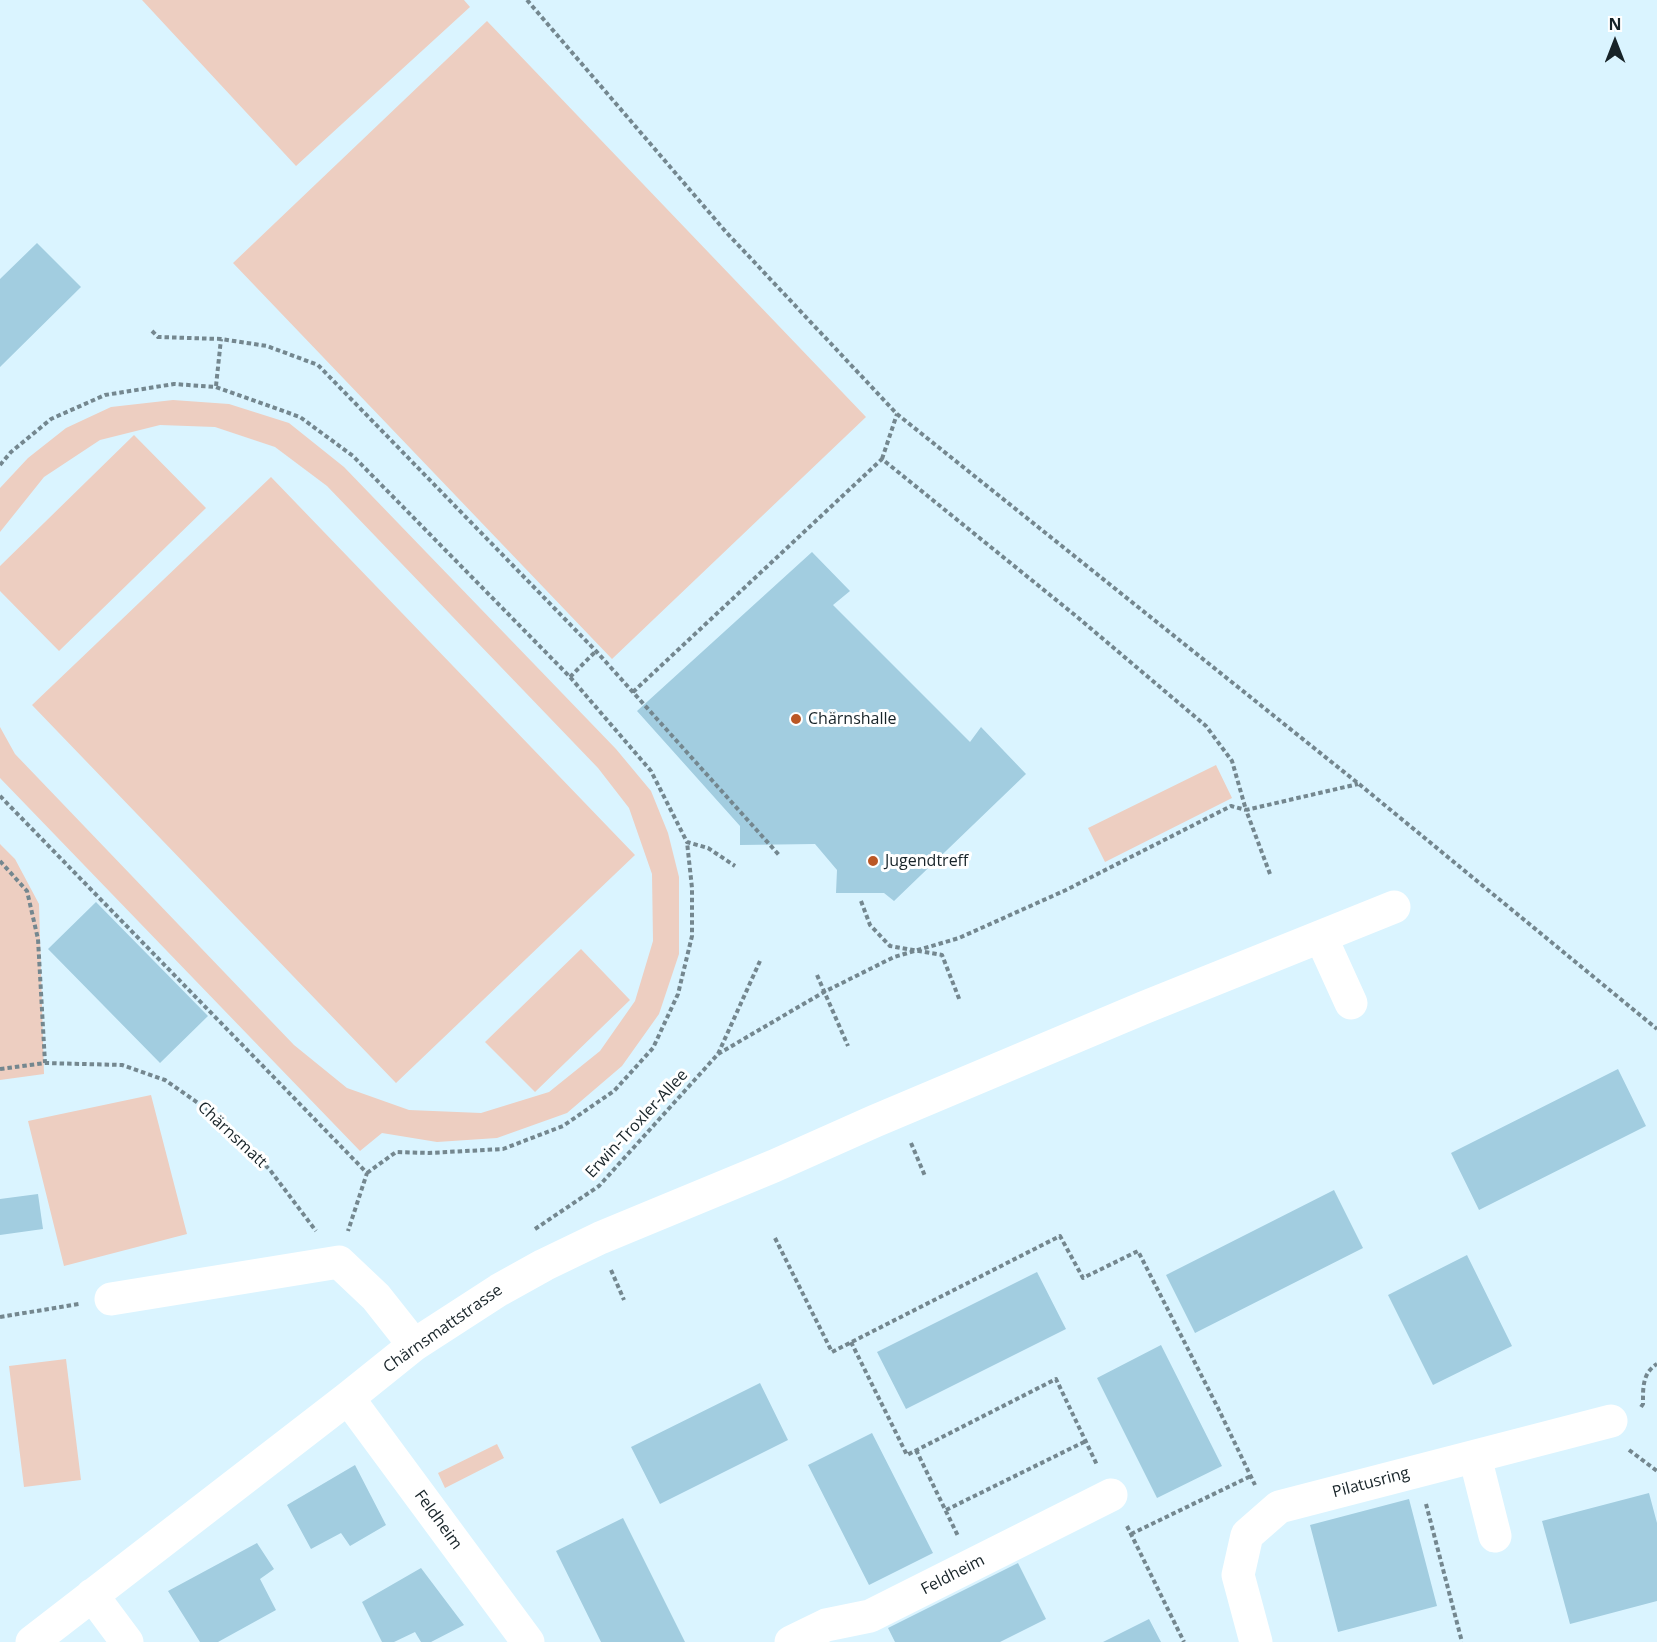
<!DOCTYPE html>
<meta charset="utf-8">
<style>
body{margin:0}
#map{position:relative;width:1657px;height:1642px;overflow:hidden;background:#daf4ff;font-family:"Open Sans",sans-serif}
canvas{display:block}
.north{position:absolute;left:1585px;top:12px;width:60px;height:60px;-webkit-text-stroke:4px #fff;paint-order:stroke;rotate:0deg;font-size:16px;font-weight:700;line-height:24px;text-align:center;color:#172328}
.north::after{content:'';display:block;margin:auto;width:21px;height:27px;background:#172328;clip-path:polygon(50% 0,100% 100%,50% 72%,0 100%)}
</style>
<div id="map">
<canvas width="1657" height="1642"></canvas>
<div class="north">N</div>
</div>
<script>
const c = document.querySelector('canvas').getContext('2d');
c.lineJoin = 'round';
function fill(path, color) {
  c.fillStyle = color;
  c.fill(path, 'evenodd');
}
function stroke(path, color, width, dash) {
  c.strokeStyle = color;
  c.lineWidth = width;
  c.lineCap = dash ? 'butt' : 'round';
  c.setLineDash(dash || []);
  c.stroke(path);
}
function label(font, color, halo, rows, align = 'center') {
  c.font = font + ' "Open Sans",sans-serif';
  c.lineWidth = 6;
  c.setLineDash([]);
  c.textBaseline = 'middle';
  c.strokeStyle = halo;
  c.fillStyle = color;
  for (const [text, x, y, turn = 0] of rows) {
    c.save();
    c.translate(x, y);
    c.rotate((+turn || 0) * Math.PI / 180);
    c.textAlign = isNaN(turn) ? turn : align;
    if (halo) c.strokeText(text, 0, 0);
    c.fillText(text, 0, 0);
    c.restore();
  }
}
const green = new Path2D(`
 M142,0H464L470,7L296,166Z
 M487,21L866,417L612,659L233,263Z
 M173,400L229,404L289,423L344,467L616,749L651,791L668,833L679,877V954L659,1014L622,1066L567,1113L497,1138L437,1142L382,1133L360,1151L0,778V727L15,754L294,1045L347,1088L409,1110L481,1113L549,1092L600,1051L635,1001L653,941L652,874L629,808L598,768L327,486L275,447L215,427L160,425L100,440L44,477L0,532V488L28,458L66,428L111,407Z
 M134,435L206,508L59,651L0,591V566Z
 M271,477L635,855L396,1083L32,705Z
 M1216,765L1232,798L1105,862L1088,828Z
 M0,844L15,859L39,904L44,1074L0,1080Z
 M581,949L630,1000L535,1092L485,1042Z
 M151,1095L187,1234L64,1266L28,1121Z
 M66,1359L81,1480L24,1487L9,1366Z
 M497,1444L504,1458L445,1488L438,1473Z`);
const building = new Path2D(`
 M37,243L81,287L0,367V279Z
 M812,552L850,591L833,605L970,742L981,727L1026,774L894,901L884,893H836L837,870L815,844L740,845V826L637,711Z
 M96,902L208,1016L160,1063L48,949Z
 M1618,1069L1646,1126L1479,1210L1451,1153Z
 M1334,1190L1363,1248L1195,1333L1166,1275Z
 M38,1194L43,1229L0,1235V1199Z
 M1467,1255L1512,1346L1433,1385L1388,1295Z
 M1037,1272L1066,1329L906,1409L877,1352Z
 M1161,1345L1222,1466L1157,1498L1097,1378Z
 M760,1383L788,1440L660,1504L631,1447Z
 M872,1433L933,1553L869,1585L808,1465Z
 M355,1465L386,1525L350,1546L341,1533L311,1549L287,1505Z
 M1649,1493L1657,1523V1601L1570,1624L1542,1521Z
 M1409,1499L1437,1606L1338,1632L1310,1525Z
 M623,1518L685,1642H601L556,1551Z
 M257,1543L274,1569L260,1579L276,1610L218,1642H200L168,1591Z
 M1018,1563L1046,1619L1000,1642H895L888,1628Z
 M421,1568L464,1625L431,1642H421L415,1632L394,1642H382L362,1602Z
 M1149,1619L1161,1642H1103Z`);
const path = new Path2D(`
 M527,0L726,232L897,414L1359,784L1657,1029
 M152,331L158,337L221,339L267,346L318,365L596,651L779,855
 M216,386L221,339
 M882,459L897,414
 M0,465L11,452L51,419L105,395L174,384L216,387L300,417L353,456L570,677L651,771L687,842L708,848L735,866
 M570,677L596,651
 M633,692L882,459L1076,616L1206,726L1232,761L1246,810
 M0,796L367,1173L348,1231
 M0,861L27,891L38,939L45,1063
 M1270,874L1246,810L1358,784
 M861,901L870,925L890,946L942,955L960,1001
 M817,975L848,1046
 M718,1054L824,992L894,957L959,938L1066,890L1231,806L1246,810
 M0,1069L45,1063L122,1065L165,1080L211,1112L270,1170L316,1231
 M911,1143L925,1176
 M367,1173L396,1152L429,1153L503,1149L563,1126L614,1091L653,1048L678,994L692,936V888L687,842
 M535,1229L599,1186L718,1054L760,961
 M775,1238L832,1352L1060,1236L1083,1278L1138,1251L1218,1408L1255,1485
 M611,1270L624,1300
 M0,1317L79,1304
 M851,1342L907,1455L1056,1379L1097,1465
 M1641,1407L1643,1404C1643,1389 1642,1373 1657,1364
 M916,1450L958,1536
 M1629,1450L1657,1471
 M1426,1504L1462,1642
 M946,1510L1086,1441
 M1127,1526L1184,1642
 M1131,1534L1251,1476`);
const minor = new Path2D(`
 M1321,937L1351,1003
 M111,1299L339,1262L376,1297L414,1345
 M348,1398L528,1642
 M1475,1457L1495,1536
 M92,1595L127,1642
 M32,1642L348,1398L414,1345L499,1290L544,1265L600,1238L774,1166L875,1121L1143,1008L1394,907
 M791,1642L826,1625L870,1616L1111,1495
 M1256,1642L1238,1575L1247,1535L1279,1507L1611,1421`);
const markers = [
 [796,719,6,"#bb5725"],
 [873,861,6,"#bb5725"]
];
const poiNames = [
 ["Chärnshalle",808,719],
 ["Jugendtreff",885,861]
];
const streetNames = [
 ["Erwin-Troxler-Allee",637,1124,-47],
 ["Chärnsmatt",232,1135,43],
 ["Chärnsmattstrasse",443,1329,-35],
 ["Pilatusring",1371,1483,-15],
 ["Feldheim",438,1520,54],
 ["Feldheim",953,1575,-27]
];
fill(green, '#edcec1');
fill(building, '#a2cde0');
stroke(path, '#74878f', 4, [4.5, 3]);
stroke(minor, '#fff', 33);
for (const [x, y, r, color] of markers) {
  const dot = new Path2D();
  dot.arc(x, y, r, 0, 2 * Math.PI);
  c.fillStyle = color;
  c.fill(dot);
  stroke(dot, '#fff', 2);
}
label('16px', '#172328', '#fff', poiNames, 'left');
label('16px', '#172328', '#fff', streetNames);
</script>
